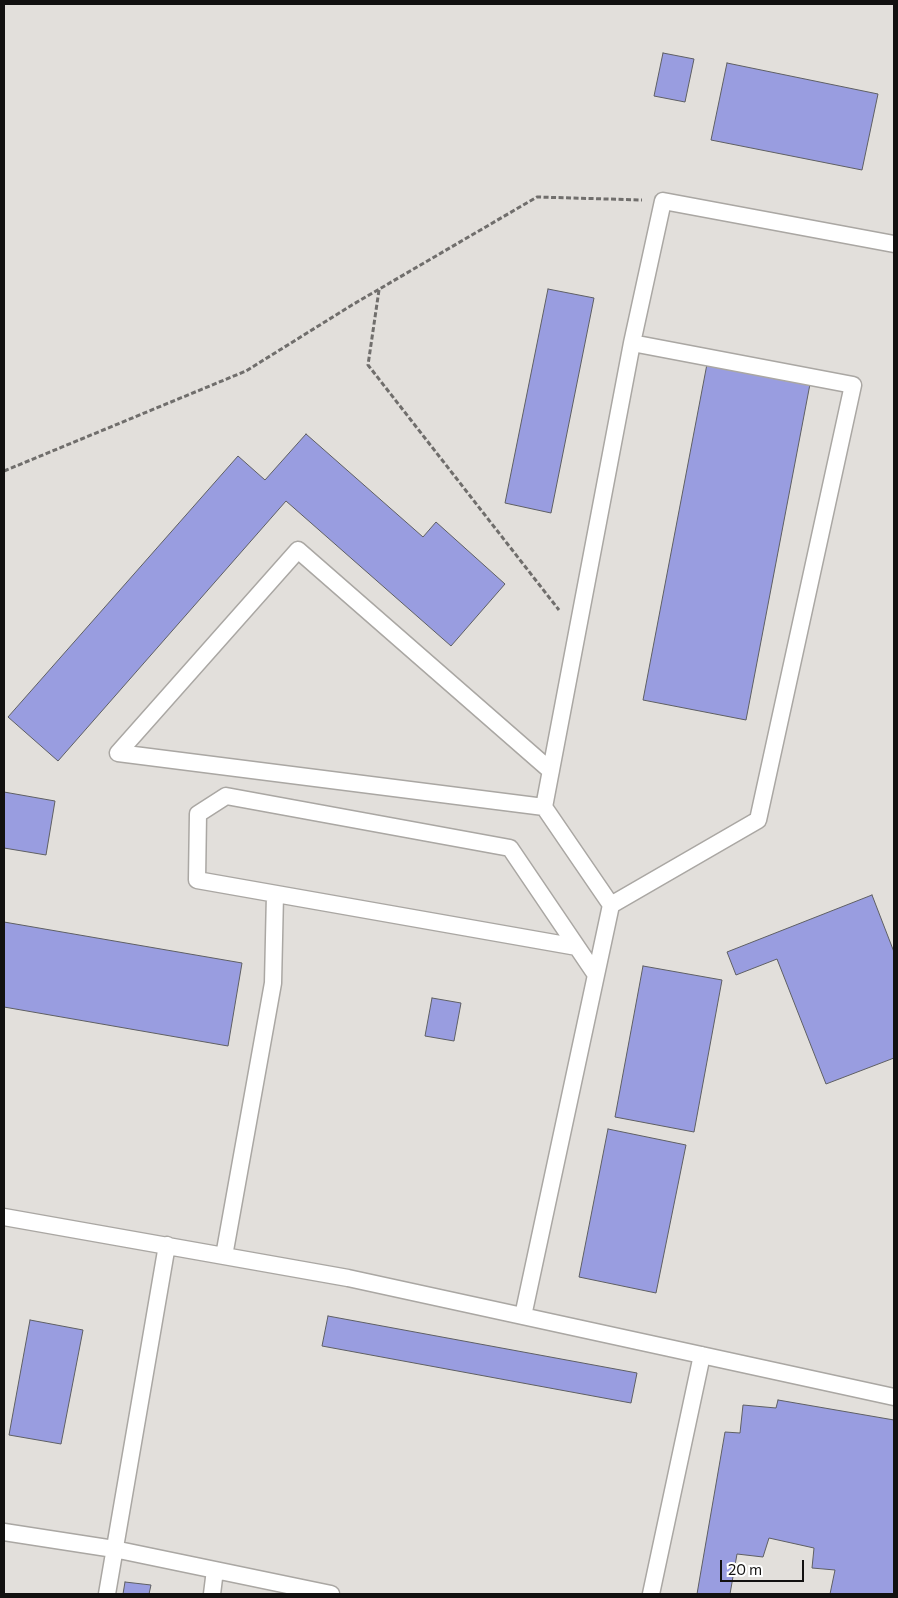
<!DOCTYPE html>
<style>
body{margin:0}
#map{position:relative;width:898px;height:1598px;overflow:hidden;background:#e2dfdb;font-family:Commissioner,sans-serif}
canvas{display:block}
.frame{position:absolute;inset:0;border:5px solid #121110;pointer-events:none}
.scale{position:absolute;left:720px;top:1560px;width:84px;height:22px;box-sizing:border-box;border:2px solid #121110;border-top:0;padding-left:6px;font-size:15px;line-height:18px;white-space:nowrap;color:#121110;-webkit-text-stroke:4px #fff;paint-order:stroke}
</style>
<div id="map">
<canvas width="898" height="1598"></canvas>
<div class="frame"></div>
<div class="scale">20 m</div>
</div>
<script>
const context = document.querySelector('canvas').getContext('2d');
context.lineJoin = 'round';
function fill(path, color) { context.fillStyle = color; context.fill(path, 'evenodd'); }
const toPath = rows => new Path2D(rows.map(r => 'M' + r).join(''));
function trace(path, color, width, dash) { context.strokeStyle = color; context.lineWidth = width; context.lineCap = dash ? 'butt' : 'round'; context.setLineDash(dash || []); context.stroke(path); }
const building = toPath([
 [663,53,694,59,685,102,654,96,663,53],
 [727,63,878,94,862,170,711,140,727,63],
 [548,289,594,298,551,513,505,503,548,289],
 [707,364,810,384,746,720,643,700,707,364],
 [306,434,423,537,436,522,505,584,451,646,286,501,58,761,8,717,238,456,265,480,306,434],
 [4,792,55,801,46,855,4,848,4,792],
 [872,895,894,952,894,1058,826,1084,777,959,736,975,727,952,872,895],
 [4,922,242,963,228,1046,4,1007,4,922],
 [643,966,722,980,694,1132,615,1117,643,966],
 [432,998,461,1003,454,1041,425,1036,432,998],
 [608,1129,686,1145,656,1293,579,1277,608,1129],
 [328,1316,637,1373,631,1403,322,1346,328,1316],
 [30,1320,83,1330,61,1444,9,1435,30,1320],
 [778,1400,894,1420,894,1594,830,1594,835,1570,812,1568,814,1548,769,1538,763,1557,737,1554,730,1594,697,1594,725,1432,740,1433,743,1405,776,1408,778,1400],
 [125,1582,151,1585,149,1594,123,1594,125,1582]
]);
const path = toPath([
 [379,290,368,365,559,610],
 [4,471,246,371,352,305,537,197,642,200]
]);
const service = toPath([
 [632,343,663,201,894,244],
 [544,807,118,753,298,550,551,771],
 [577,947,197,880,198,814,226,796,510,848,596,975],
 [4,1217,348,1278,894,1397],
 [224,1256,273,983,275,894],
 [523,1316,611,905,544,807,632,343,853,385,758,820,611,905],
 [4,1532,114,1549,331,1594],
 [107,1594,167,1245],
 [212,1594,215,1570],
 [651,1594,702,1355]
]);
fill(building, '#999de0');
trace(building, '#5e5f63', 1);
trace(service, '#aaa7a3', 19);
trace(path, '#706e6c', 3, [5, 2.5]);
trace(service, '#fff', 16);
</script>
